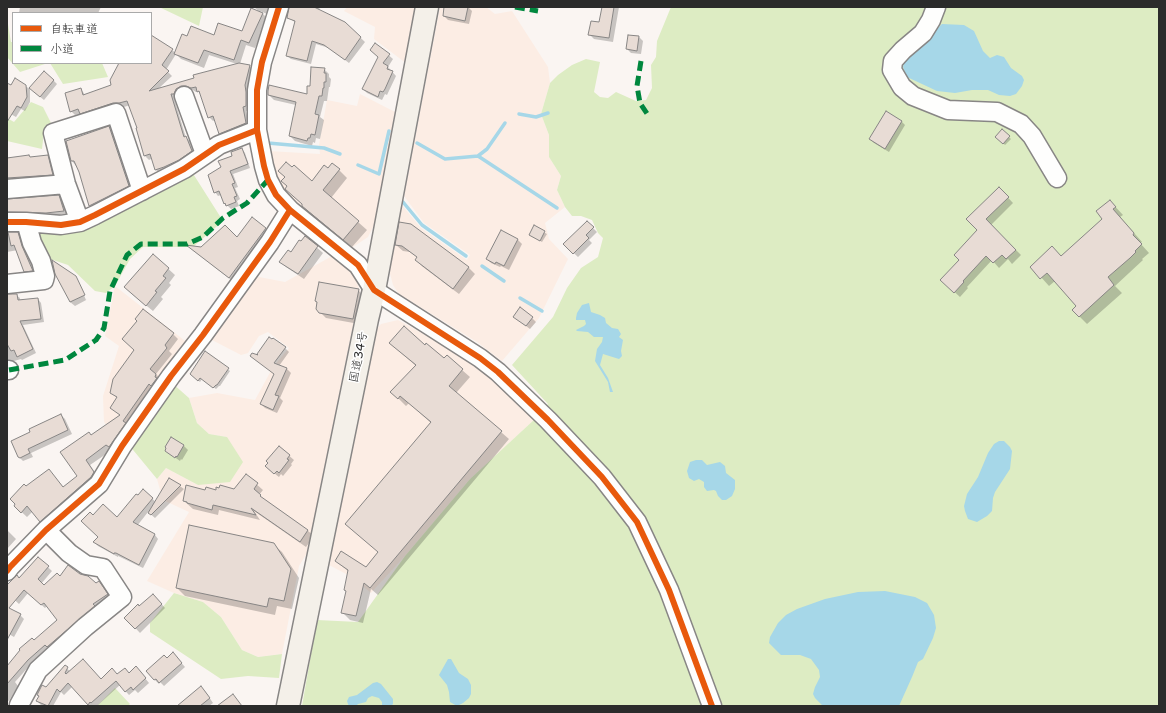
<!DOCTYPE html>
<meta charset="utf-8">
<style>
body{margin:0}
#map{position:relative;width:1166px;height:713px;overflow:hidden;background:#faf5f2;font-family:"Shantell Sans","Klee One",sans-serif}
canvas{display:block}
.frame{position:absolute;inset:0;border:8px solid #2b2b2b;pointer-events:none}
.legend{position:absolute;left:12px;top:12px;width:140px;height:52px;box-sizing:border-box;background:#fff;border:1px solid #aaa;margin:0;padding:5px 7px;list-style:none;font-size:12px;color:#2b2b2b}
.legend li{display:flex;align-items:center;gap:8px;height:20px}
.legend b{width:20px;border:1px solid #aaa}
</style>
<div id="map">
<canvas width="1166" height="713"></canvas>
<div class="frame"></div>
<ul class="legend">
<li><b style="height:5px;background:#e8590c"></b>自転車道</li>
<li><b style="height:5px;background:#00873e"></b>小道</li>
</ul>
</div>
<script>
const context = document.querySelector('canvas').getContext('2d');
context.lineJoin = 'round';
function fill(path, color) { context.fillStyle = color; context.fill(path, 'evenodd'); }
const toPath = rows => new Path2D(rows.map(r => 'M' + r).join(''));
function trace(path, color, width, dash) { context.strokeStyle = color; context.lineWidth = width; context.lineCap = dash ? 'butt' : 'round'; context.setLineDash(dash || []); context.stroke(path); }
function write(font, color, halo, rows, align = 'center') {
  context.font = font + ' "Shantell Sans","Klee One",sans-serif'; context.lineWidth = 3; context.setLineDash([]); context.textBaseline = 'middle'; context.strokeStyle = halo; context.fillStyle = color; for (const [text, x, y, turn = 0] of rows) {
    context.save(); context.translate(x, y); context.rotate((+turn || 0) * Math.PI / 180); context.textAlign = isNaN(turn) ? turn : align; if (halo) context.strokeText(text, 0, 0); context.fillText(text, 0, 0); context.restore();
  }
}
const built = toPath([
 [347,7,417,7,407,64,374,39,375,27,344,11],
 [440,7,486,7,495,14,512,11,548,67,550,83,541,114,549,135,549,157,561,176,557,190,565,207,545,223,549,239,568,259,539,318,502,361,477,342,399,294,393,285,389,270,401,204,421,228,467,260,470,255,424,223,404,196],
 [360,94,395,112,374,225,368,237,353,247,343,245,286,195,275,178,268,151,320,154,319,145,327,100,357,106],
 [334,255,353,272,360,291,307,553,299,566,282,654,258,657,242,650,221,617,203,602,174,593,147,581,189,512,163,500,157,479,166,468,198,485,227,437,209,434,197,423,189,398,217,393,255,400,273,367,289,348,268,332,259,336,248,353,241,355,212,340,212,331,254,276,285,282],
 [115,286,189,344,121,443,104,422,103,396,119,346,105,336],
 [398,320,449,348,495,378,536,418,470,479,405,556,371,593,350,576,327,564,373,333,381,324]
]);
const green = toPath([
 [159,7,203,7,199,26],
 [671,7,1159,7,1159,706,302,706,317,620,358,622,405,556,470,479,536,418,548,404,512,365,553,317,567,288,581,268,598,257,603,238,598,233,592,220,581,216,572,216,565,207,557,190,561,176,549,157,549,135,541,114,550,83,558,75,572,65,586,59,600,62,594,92,600,97,608,98,616,92,636,101,646,100,652,88,651,65,656,57,657,41],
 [7,24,8,24,11,42,13,42,13,63,48,63,20,72,7,57],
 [50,63,102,63,108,77,63,84],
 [31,102,43,107,53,127,44,131,42,149,7,141,7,118,14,122],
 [192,172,223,221,193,247,143,247,130,259,115,286,106,293,95,291,68,265,44,257,31,228,69,232],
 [172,383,189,398,197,423,209,434,227,437,243,462,230,482,198,485,166,468,157,479,129,445],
 [174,593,203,602,221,617,242,650,258,657,282,654,279,678,248,676,221,679,150,632,150,623],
 [115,688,130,704,128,706,97,706]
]);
const water = toPath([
 [942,24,964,25,974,31,983,51,990,58,997,55,1004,57,1011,68,1022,76,1024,80,1022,86,1016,94,1010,96,999,95,988,90,972,90,955,93,937,91,907,77,903,67,904,63,917,48],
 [589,303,591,312,600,315,605,318,606,323,612,328,618,329,621,334,619,337,623,340,621,351,622,356,619,359,603,354,600,365,608,378,613,392,610,392,608,382,595,361,597,349,602,342,603,337,594,337,588,332,577,331,576,330,584,326,586,324,585,320,576,320,576,318,577,313,582,305],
 [999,441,1004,441,1010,447,1012,451,1010,469,995,492,993,498,992,511,987,516,977,522,968,519,965,511,964,506,967,494,978,477,988,453,994,444],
 [696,460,702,460,707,465,720,462,725,466,726,473,735,480,735,489,732,496,726,500,722,500,718,496,716,491,714,490,707,491,704,487,704,482,699,479,694,481,689,478,687,471,690,462],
 [885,591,915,597,927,603,934,615,936,628,933,638,923,659,918,662,912,677,899,706,822,705,815,698,813,694,815,687,820,677,819,670,811,659,800,655,781,655,769,643,770,637,778,623,786,615,797,609,825,599,858,592],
 [448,659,451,659,459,673,468,679,471,685,471,694,469,698,463,703,457,706,450,702,449,692,447,685,439,675],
 [377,682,381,684,393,699,393,704,391,706,382,706,382,702,379,698,372,696,368,698,366,702,358,704,356,706,349,706,348,704,347,701,349,697,357,695,373,683]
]);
const shadow = toPath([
 [20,7,101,7,98,13,19,13],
 [254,7,270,7,267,14,260,11,268,19,255,48,246,45,240,64,249,66,254,70,250,110,246,111,250,127,224,137,220,133,215,120,213,121,209,117,201,95,198,91,196,92,191,89,185,90,178,97,174,98,186,138,190,141,195,155,160,174,156,170,153,158,149,160,145,156,137,129,139,129,130,105,124,107,117,107,85,117,81,114,75,115,71,111,81,89,85,95,112,86,120,63,151,63,151,36,176,53,188,37,214,36,242,32,261,13],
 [176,54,181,59,204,68,209,55,237,64,195,79,158,89,172,76,166,70],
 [292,7,320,7,319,10,345,23,365,42,349,63,329,48,316,44,311,64,291,59,287,56,296,23,289,18],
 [446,7,468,7,472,11,469,24,448,20,444,16],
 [603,7,619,7,613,42,594,39,590,35,600,23],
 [639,37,643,41,641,54,631,53,627,49],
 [376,44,393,59,388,67,396,76,387,95,385,94,382,100,367,93,363,89,379,57,371,50],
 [324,69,329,74,329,77,331,79,330,87,329,87,327,101,324,101,320,117,324,120,320,139,316,138,315,143,313,142,312,146,295,141,290,136,296,105,274,100,269,95,308,95,311,87],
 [53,80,57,84,44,100,34,92],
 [11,86,25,86,30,89,30,102,25,111,21,109,16,117,7,112,7,88],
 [901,121,905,125,889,152,874,143,870,139],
 [109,127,113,131,132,190,94,209,90,205,80,171,72,161],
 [1002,131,1011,139,1005,145,997,137],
 [242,149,245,153,250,168,233,174,238,187,235,188,240,199,237,201,239,206,231,209,225,203,221,195,218,196,215,192,222,168],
 [29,156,30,157,47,156,51,160,56,178,7,183,7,159],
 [328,170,339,170,347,178,331,198,367,230,352,247,311,214,303,206,312,182],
 [999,188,1013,203,991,225,1021,255,1012,264,1008,259,999,268,992,260,967,287,968,288,960,297,947,285,960,260,979,230],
 [59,196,62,200,67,215,50,217,7,216,7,200],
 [1110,201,1123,215,1120,217,1142,242,1140,243,1149,253,1142,259,1143,260,1115,286,1122,293,1087,324,1079,316,1078,307,1055,281,1049,286,1032,267,1061,257,1104,219],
 [252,218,271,234,235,283,189,247,201,248,237,238],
 [587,222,597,232,589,240,592,243,578,257,564,244],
 [400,223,468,267,475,274,459,294,423,267,416,260,418,258,410,252,403,251,396,245],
 [534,227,547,234,542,242,530,235],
 [501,231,518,240,522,244,509,270,501,266,500,267,491,263,487,259],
 [7,234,18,234,22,237,25,251,36,274,29,275,25,271,18,250,7,252],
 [305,237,323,253,304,279,286,267,280,261,291,253],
 [153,255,175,275,169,283,171,285,161,297,163,299,153,311,132,294],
 [56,274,76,277,86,300,88,299,79,281,88,299,75,306,70,302],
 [358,290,364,296,359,324,326,318,317,309,318,303,316,301],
 [7,295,16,295,20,298,20,301,38,299,41,303,44,322,23,325,36,353,22,360,21,359,7,363,7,347,12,346,7,334],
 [532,318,536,322,530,329,518,320],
 [173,334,178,339,169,351,172,354,156,374,161,380,112,450,90,465,99,478,46,526,33,511,27,517,15,506,26,488,49,470,64,488,78,476,91,436,120,415,111,408,117,398,111,392],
 [272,340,285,348,289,352,279,366,287,369,291,373,280,398,283,401,277,413,265,408,261,404,275,374,262,358],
 [390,343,425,346,462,370,470,377,456,393,509,439,378,595,371,589,363,623,350,620,342,612,347,592,345,590,349,572,336,561,366,569,379,553,431,423,409,403,406,406,392,392,416,366],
 [206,353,230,371,220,386,219,386,216,389,202,379,200,382,193,376],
 [61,415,65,419,72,434,31,453,33,457,23,461,19,457],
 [172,439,184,446,188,450,182,460,181,459,180,461,166,451],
 [279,447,294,460,291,464,292,465,283,476,281,474,279,477,270,470],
 [246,475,263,490,259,495,266,502,308,531,314,536,306,547,254,511,260,520,219,510,218,515,193,509,184,501,206,491,235,490],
 [170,479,184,489,155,518,148,512,137,526,155,535,158,539,143,568,118,556,118,557,98,546,94,542,100,537,93,517,117,519,143,491,156,502],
 [7,530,16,539,7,549],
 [273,544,282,552,299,578,292,609,277,606,275,615,185,596,177,588],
 [38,558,52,571,41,584,44,586,60,577,80,575,96,585,99,583,111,598,31,664,15,682,18,686,9,701,7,700,7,667,58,620,47,606,45,608,28,593,19,604,7,593,7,587,20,579],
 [157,599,165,608,140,633,126,618],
 [7,608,20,615,24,619,14,637,7,633],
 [177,658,185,667,164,686,160,682,159,684,154,679,167,659],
 [65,667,71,672,101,681,118,675,140,672,149,683,138,693,135,690,129,695,120,685,97,706,90,706,73,686,64,695,61,692,53,706,41,705,37,701,46,688],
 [205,691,213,703,209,706,178,706]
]);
const stream = toPath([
 [536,8,536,7],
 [519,114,536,117,548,113],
 [268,143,324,148,340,154],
 [417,143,445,159,478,156,487,149,505,123],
 [478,156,557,208],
 [358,165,379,174,389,131],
 [403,202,422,225,466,256],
 [482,266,504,281],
 [520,298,542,311]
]);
const building = toPath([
 [289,7,314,7,345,22,361,37,345,60,324,45,312,41,307,61,286,56,295,21,287,18,289,7],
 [444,7,468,7,465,21,443,16,444,7],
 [602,7,614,7,609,38,588,35,591,21,599,22,602,7],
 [251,8,263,13,249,43,241,40,234,60,204,50,198,63,174,54,182,34,187,36,191,26,214,35,218,23,242,31,251,8],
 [151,35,173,49,162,65,169,71,149,91,194,78,193,75,239,63,250,65,245,85,246,92,246,106,243,107,246,123,219,134,213,116,208,118,199,91,197,92,196,87,191,88,186,86,181,86,176,89,174,94,171,94,184,137,186,136,192,151,179,160,164,167,155,170,150,154,144,156,136,128,137,128,127,101,119,103,113,103,80,114,78,109,70,112,65,93,81,88,83,95,111,85,110,80,119,63,151,63,151,35],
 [628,35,639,36,637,51,626,49,628,35],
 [375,43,390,54,383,63,388,66,387,69,393,71,385,89,383,92,380,91,378,97,362,89,378,57,370,50,375,43],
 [311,67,325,68,324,73,326,73,326,82,324,82,324,88,323,88,322,96,319,96,315,114,319,115,315,135,311,134,310,138,308,138,307,141,289,136,296,102,268,95,268,91,269,85,307,94,307,86,310,86,311,67],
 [44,71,54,80,40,97,29,88,44,71],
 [15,78,26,85,27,97,21,108,17,106,7,122,7,83,11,85,15,78],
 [886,111,902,121,885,149,869,139,886,111],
 [109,126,129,186,89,206,79,172,74,161,71,161,66,141,109,126],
 [1002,129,1010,136,1003,144,995,137,1002,129],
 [242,148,248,164,230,171,235,183,232,184,237,196,234,197,236,202,226,206,225,203,224,204,219,191,214,193,208,175,221,167,218,161,232,156,231,152,242,148],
 [29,155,30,157,48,155,53,175,7,178,7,158,29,155],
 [286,162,292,167,294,165,312,181,324,165,328,168,332,163,340,169,323,190,359,221,343,240,302,206,302,204,285,189,287,186,281,181,285,177,278,171,286,162],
 [999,187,1009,197,986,219,1016,250,1006,259,1002,255,993,263,986,256,963,281,964,282,954,293,940,280,959,260,954,255,977,230,966,219,999,187],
 [59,195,64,211,46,213,7,212,7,199,59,195],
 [1110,200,1116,207,1113,209,1134,233,1133,235,1142,244,1135,251,1136,252,1130,258,1108,277,1114,285,1079,317,1072,310,1076,306,1047,273,1040,279,1030,267,1052,246,1061,256,1102,219,1096,211,1110,200],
 [252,217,266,228,229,278,186,245,201,247,225,225,237,237,252,217],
 [587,221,594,227,586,235,589,238,573,254,563,244,587,221],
 [399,222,411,224,469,267,453,289,415,260,417,257,402,246,395,245,399,222],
 [534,225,545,231,540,241,529,235,534,225],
 [501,230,518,239,504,266,496,262,495,264,486,259,501,230],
 [8,232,18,232,22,246,33,271,24,272,14,245,11,246,8,232],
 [305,236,318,246,298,274,279,262,288,250,291,252,299,240,301,241,305,236],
 [153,254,169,268,163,276,166,278,155,291,157,292,146,306,124,287,153,254],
 [52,260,76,276,85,295,70,302,55,274,52,260],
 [319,282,359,289,353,319,319,313,316,309,317,302,315,301,319,282],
 [7,294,17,294,18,300,38,298,41,319,20,321,33,349,17,357,14,350,11,351,7,344,7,294],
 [520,307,533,317,526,326,513,317,520,307],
 [143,309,174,333,165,345,167,348,150,369,156,374,155,377,157,378,151,386,149,384,123,421,126,423,109,447,106,445,86,460,94,472,91,477,40,522,27,506,21,513,14,506,15,504,10,499,24,484,26,486,49,469,63,487,77,476,60,452,89,432,91,435,120,415,110,408,117,397,110,393,113,379,134,350,122,339,137,321,135,319,143,309],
 [404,326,425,345,426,343,444,358,447,355,463,369,449,386,502,431,370,588,364,583,356,616,341,613,346,591,344,590,348,570,335,561,341,551,366,567,378,552,345,524,431,422,400,396,398,399,390,392,416,365,389,343,404,326],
 [269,337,272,339,273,338,286,347,274,363,287,368,275,395,279,396,273,410,260,404,274,374,250,356,252,353,258,355,257,354,269,337],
 [205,351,229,368,217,385,216,385,213,388,200,378,198,381,190,374,205,351],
 [61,414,68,430,28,449,30,453,20,458,18,457,11,441,30,432,29,429,61,414],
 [171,437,184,445,177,457,176,456,175,458,165,451,166,448,165,447,171,437],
 [279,446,290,455,287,459,289,460,279,473,277,471,274,474,265,466,268,463,266,461,279,446],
 [246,474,258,483,254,489,261,495,260,496,308,530,300,542,251,508,256,515,213,505,212,510,187,503,187,502,183,501,186,485,205,490,206,487,216,490,216,487,219,488,220,485,234,489,246,474],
 [169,478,181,485,151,515,148,513,169,478],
 [143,489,153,498,133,522,155,534,139,565,116,553,114,553,114,554,93,542,98,537,81,521,90,512,93,515,103,504,117,517,136,494,138,495,143,489],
 [189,525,274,543,291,569,284,601,269,598,267,607,176,588,189,525],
 [38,557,49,566,38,579,44,585,57,573,60,576,68,565,80,574,88,576,96,583,99,581,108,594,93,604,95,606,47,647,45,645,28,660,7,684,7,666,20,650,19,649,32,638,34,640,57,620,44,603,41,605,24,590,9,608,21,614,7,640,7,585,17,575,19,578,38,557],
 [153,594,162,604,135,629,124,618,138,604,139,606,153,594],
 [173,652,182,663,159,683,156,679,154,680,146,671,164,655,167,658,173,652],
 [83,659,101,679,112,668,117,674,125,668,129,673,136,666,146,678,133,690,131,687,125,692,116,681,91,703,90,702,88,705,68,683,60,692,57,689,48,706,36,701,39,696,37,695,42,685,46,687,65,665,68,667,65,673,66,674,83,659],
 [201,686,210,698,200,706,177,706,201,686],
 [233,694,242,706,217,706,233,694]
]);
const minor = toPath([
 [279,7,262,62,257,90,257,130,264,166,268,180,276,195,290,210,358,265,374,290,480,358,498,372,548,420,602,477,637,522,669,590,712,706],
 [936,7,931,20,923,33,903,50,893,61,892,70,902,87,913,96,948,110,997,112,1021,124,1032,136,1057,178],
 [184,96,205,154],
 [7,189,66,184],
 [7,222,26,222,61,225,80,222,95,215,184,169,219,145,257,130],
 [80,222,66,184,53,133,116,113,142,191],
 [7,284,44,280,45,276,41,261,32,243,26,222],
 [7,370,9,370],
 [7,571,10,567,46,530,99,484,122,446,171,376,203,335,270,242,290,210],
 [19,705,38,670,85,627,122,597,103,568,86,565,69,553,46,530]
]);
const highway = toPath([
 [288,706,367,319,374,290,427,7]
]);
const quiet = toPath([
 [515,7,538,11],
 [641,61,637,86,640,103,648,115],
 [9,370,65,360,96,340,104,328,110,291,127,255,141,244,187,244,203,237,223,218,247,203,268,180]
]);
const cycleway = toPath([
 [279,7,262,62,257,90,257,130,264,166,268,180,276,195,290,210,358,265,374,290,480,358,498,372,548,420,602,477,637,522,669,590,712,706],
 [7,222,26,222,61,225,80,222,95,215,184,169,219,145,257,130],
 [7,571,10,567,46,530,99,484,122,446,171,376,203,335,270,242,290,210]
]);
const streetNames = [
 ["国道34号",359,357,-79]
];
fill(built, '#fcede4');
fill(green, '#ddecc3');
fill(water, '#a6d7e8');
fill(shadow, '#0003');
trace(stream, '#a6d7e8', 3.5);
fill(building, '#e8dcd5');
trace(building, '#888685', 1);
trace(minor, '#888685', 21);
trace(highway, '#888685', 25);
trace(minor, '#fefefd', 18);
trace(highway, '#f4f0e9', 22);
trace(quiet, '#00873e', 5, [10, 5]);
trace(cycleway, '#e8590c', 6);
write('12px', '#2b2b2b', '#fff', streetNames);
</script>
